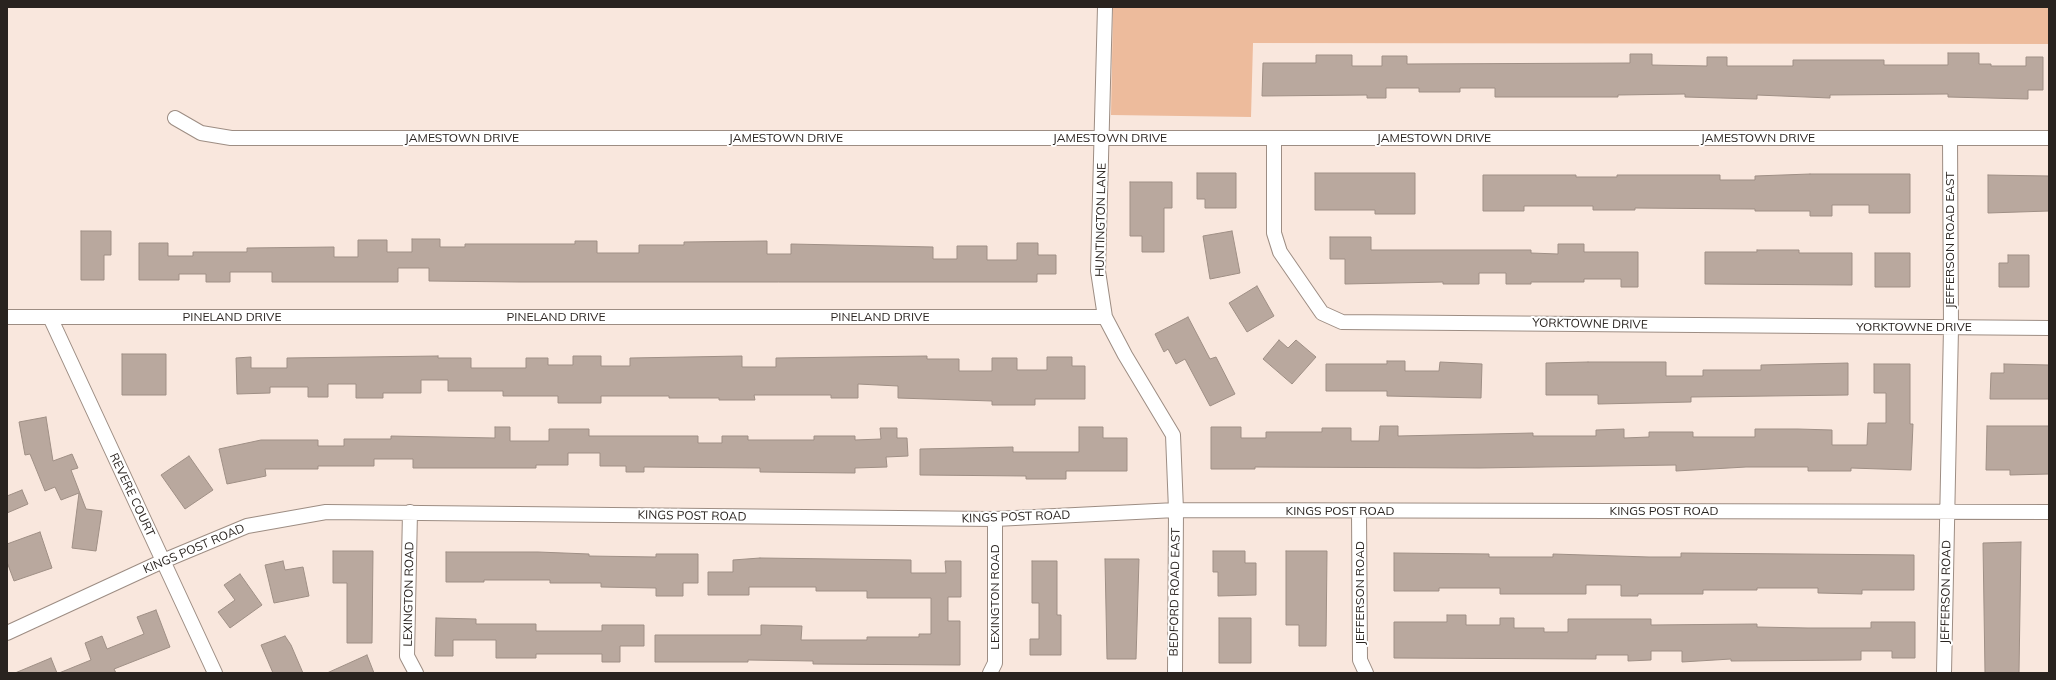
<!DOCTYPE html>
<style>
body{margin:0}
#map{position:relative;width:2056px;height:680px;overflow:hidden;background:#f9e7dd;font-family:Mulish,sans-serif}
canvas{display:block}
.frame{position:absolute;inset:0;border:8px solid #29231f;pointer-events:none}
</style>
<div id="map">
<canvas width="2056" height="680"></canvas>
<div class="frame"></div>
</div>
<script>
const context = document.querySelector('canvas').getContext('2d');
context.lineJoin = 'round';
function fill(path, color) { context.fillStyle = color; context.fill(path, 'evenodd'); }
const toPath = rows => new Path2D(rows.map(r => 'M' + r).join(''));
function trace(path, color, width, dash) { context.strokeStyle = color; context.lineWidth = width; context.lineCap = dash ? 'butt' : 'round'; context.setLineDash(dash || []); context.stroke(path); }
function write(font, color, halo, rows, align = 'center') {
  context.font = font + ' Mulish,sans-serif'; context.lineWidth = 4; context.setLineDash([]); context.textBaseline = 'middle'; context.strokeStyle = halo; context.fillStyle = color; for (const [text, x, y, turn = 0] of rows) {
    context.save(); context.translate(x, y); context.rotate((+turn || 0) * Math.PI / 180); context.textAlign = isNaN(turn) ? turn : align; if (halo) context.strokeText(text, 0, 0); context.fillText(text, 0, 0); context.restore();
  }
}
const green = toPath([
 [1113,7,2049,7,2049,44,1253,43,1251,117,1111,115]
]);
const building = toPath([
 [1948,53,1979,53,1979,64,1991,64,1991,66,2026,66,2026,57,2043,57,2043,90,2028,90,2028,99,1948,97,1948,94,1830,95,1830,98,1757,95,1757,99,1685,97,1685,94,1618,95,1618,97,1495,97,1495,88,1460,88,1460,92,1419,92,1419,88,1386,88,1386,98,1367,98,1367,95,1262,96,1263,63,1316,63,1316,55,1352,55,1352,66,1382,66,1382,56,1407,56,1407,64,1630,63,1630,54,1652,54,1652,65,1707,66,1707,57,1727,57,1727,66,1793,66,1793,60,1884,60,1884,65,1948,65,1948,53],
 [1197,173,1236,173,1236,208,1205,208,1205,199,1197,199,1197,173],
 [1315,173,1415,173,1415,214,1375,214,1375,210,1315,210,1315,173],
 [1810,174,1910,174,1910,213,1869,213,1869,205,1832,205,1832,216,1810,216,1810,211,1755,211,1755,209,1635,208,1635,210,1593,210,1593,206,1524,206,1524,211,1483,211,1483,175,1576,175,1576,177,1617,177,1617,175,1720,175,1720,180,1755,180,1755,176,1810,174],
 [1988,175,2049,176,2049,211,1988,213,1988,175],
 [1130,182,1172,182,1172,208,1164,208,1164,252,1142,252,1142,236,1130,236,1130,182],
 [81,231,111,231,111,255,104,255,104,280,81,280,81,231],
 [1232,231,1240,273,1210,279,1203,236,1232,231],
 [1330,237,1371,237,1371,250,1531,250,1531,253,1558,254,1558,244,1584,244,1584,252,1638,252,1638,287,1621,287,1621,279,1584,279,1584,282,1531,282,1531,284,1506,284,1506,273,1479,273,1479,284,1443,284,1443,282,1345,284,1345,259,1330,259,1330,237],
 [412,239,440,239,440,247,465,247,465,244,575,244,575,241,597,241,597,253,639,253,639,245,684,245,684,242,767,241,767,254,791,254,791,244,933,247,933,259,957,259,957,246,987,246,987,260,1017,260,1017,243,1038,243,1038,255,1056,255,1056,274,1037,274,1037,282,520,282,429,281,429,268,398,268,398,282,272,282,272,272,230,272,230,282,206,282,206,274,179,274,179,280,139,280,139,243,168,243,168,256,193,256,193,252,247,252,247,248,334,247,334,257,358,257,358,240,387,240,387,252,412,252,412,239],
 [1757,250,1799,250,1799,253,1852,253,1852,285,1705,284,1705,252,1757,252,1757,250],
 [1875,253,1910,253,1910,287,1875,287,1875,253],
 [2008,255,2029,255,2029,287,1999,287,1999,263,2008,263,2008,255],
 [1257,286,1274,316,1247,332,1229,303,1257,286],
 [1188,317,1210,359,1216,357,1235,394,1210,406,1185,359,1176,364,1168,349,1164,352,1155,334,1188,317],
 [1279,340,1288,348,1296,340,1316,357,1292,384,1263,359,1279,340],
 [122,354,166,354,166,395,122,395,122,354],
 [438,356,438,358,471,358,471,368,526,368,526,358,548,358,548,365,573,365,573,356,601,356,601,366,630,366,630,358,742,356,742,367,776,367,776,358,927,356,927,359,959,359,959,371,992,371,992,358,1017,358,1017,370,1047,370,1047,357,1072,357,1072,366,1085,366,1085,399,1035,399,1035,405,992,405,992,401,898,398,898,386,858,384,858,398,831,398,831,395,754,395,755,400,719,400,719,398,669,398,669,396,601,396,601,403,558,403,558,396,503,396,503,391,448,391,448,380,421,380,421,393,383,393,383,398,356,398,356,384,328,384,328,397,308,397,308,387,270,387,270,393,237,394,236,358,251,357,251,368,287,368,287,358,438,356],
 [1387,361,1405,361,1405,371,1439,371,1440,362,1482,364,1481,398,1387,396,1387,391,1326,391,1326,364,1387,364,1387,361],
 [1588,362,1666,362,1666,376,1703,376,1703,370,1761,370,1761,365,1848,363,1848,395,1691,397,1691,402,1598,404,1598,395,1546,395,1546,363,1588,362],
 [1874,364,1910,364,1910,424,1913,424,1911,470,1851,468,1851,471,1808,471,1808,467,1746,467,1676,471,1676,465,1479,468,1255,467,1255,469,1211,469,1211,427,1241,427,1241,438,1266,438,1266,432,1322,432,1322,428,1351,428,1351,441,1379,441,1380,426,1398,426,1398,436,1533,433,1533,436,1596,436,1596,430,1624,429,1624,438,1649,437,1649,432,1693,432,1693,437,1755,437,1755,429,1798,429,1832,430,1832,445,1867,445,1868,423,1886,423,1886,393,1874,393,1874,364],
 [2004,364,2049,365,2049,399,1990,399,1991,373,2004,373,2004,364],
 [46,417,53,461,72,454,78,468,71,470,86,509,102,511,96,551,72,548,79,493,61,500,55,487,45,491,30,454,25,455,19,422,46,417],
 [1987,426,2049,426,2049,474,2010,475,2010,470,1986,470,1987,426],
 [495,427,510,427,510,441,549,441,549,429,589,429,589,436,698,436,698,443,722,443,722,436,748,436,748,440,814,440,814,436,855,436,855,440,881,439,880,428,897,428,897,438,907,438,908,456,886,457,887,467,855,468,855,473,760,472,760,468,644,467,644,472,626,472,626,466,600,466,600,453,568,453,568,465,536,465,536,468,413,468,413,459,374,459,374,466,318,466,318,469,265,469,266,476,227,484,219,449,261,440,318,440,318,446,344,446,344,439,391,439,391,436,495,438,495,427],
 [1079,427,1103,427,1103,438,1127,438,1127,471,1066,471,1066,479,1026,479,1026,476,920,475,920,449,1013,447,1013,452,1079,452,1079,427],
 [189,456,213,490,185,509,161,475,189,456],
 [22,490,28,504,7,513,7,496,22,490],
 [40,532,52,568,14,581,7,562,7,544,40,532],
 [2021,542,2019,673,1985,673,1983,543,2021,542],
 [333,551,373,551,372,643,347,643,347,583,333,583,333,551],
 [1213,551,1245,551,1245,563,1256,563,1256,595,1218,596,1218,572,1213,572,1213,551],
 [1286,551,1327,551,1326,646,1299,646,1299,625,1286,625,1286,551],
 [446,552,538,552,589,554,589,556,656,557,656,554,698,554,698,583,683,583,683,596,656,596,656,588,601,587,601,583,550,583,550,580,484,580,484,582,446,582,446,552],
 [1394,553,1489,554,1489,557,1553,557,1553,554,1649,557,1681,557,1681,553,1914,555,1914,590,1862,590,1862,594,1818,593,1818,588,1757,588,1757,590,1703,590,1703,594,1638,594,1638,596,1621,596,1621,585,1586,585,1586,594,1500,594,1500,588,1439,588,1439,591,1394,591,1394,553],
 [760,558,911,560,911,573,946,573,945,561,961,561,961,597,948,597,948,621,960,621,960,665,813,664,813,661,748,660,748,662,655,662,655,635,761,635,761,625,802,626,801,640,867,640,867,637,919,637,919,634,931,634,931,598,867,598,867,591,816,591,816,587,749,587,749,595,708,595,708,572,733,572,733,560,760,558],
 [1105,559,1139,559,1136,659,1107,659,1105,559],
 [283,561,285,570,303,567,309,596,274,603,265,565,283,561],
 [1032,561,1057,561,1057,615,1061,615,1061,655,1030,655,1030,639,1039,639,1039,603,1032,603,1032,561],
 [240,574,262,605,230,628,218,612,235,600,224,585,240,574],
 [156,610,170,647,114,669,116,673,59,673,91,660,85,643,102,636,107,649,144,634,137,617,156,610],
 [1447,615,1466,615,1466,625,1500,625,1500,618,1514,618,1514,628,1544,628,1544,632,1568,632,1568,619,1651,619,1651,625,1757,624,1757,627,1808,628,1871,628,1871,622,1915,622,1915,658,1892,658,1892,651,1861,651,1861,660,1731,661,1731,659,1682,662,1682,651,1651,651,1651,660,1628,661,1628,655,1596,655,1596,659,1394,658,1394,622,1447,622,1447,615],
 [436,618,476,619,476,624,536,624,536,631,602,631,602,625,644,625,644,646,620,646,620,662,602,662,602,654,536,654,536,658,496,658,496,640,453,640,453,656,435,656,436,618],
 [1219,618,1251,618,1251,663,1219,663,1219,618],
 [285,636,291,645,303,673,273,673,261,645,285,636],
 [367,655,374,673,327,673,367,655],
 [51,658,57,673,15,673,51,658]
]);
const minor = toPath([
 [1105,7,1098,271,1105,317,1125,355,1173,435,1176,510,1175,673],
 [175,118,201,133,231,138,2049,138],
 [1274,138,1274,233,1280,252,1322,313,1342,322,2049,328],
 [7,317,1105,317],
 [50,317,215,673],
 [410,512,407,656,416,673],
 [1359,512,1360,660,1366,673],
 [7,633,163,561,247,526,326,512,995,519,1176,510,2049,512],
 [990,673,995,663,995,519],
 [1944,673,1951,328,1950,138]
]);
const streetNames = [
 ["JAMESTOWN DRIVE",462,138],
 ["JAMESTOWN DRIVE",786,138],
 ["JAMESTOWN DRIVE",1110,138],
 ["JAMESTOWN DRIVE",1434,138],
 ["JAMESTOWN DRIVE",1758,138],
 ["HUNTINGTON LANE",1101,220,-89],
 ["JEFFERSON ROAD EAST",1950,240,-90],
 ["PINELAND DRIVE",232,317],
 ["PINELAND DRIVE",556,317],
 ["PINELAND DRIVE",880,317],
 ["YORKTOWNE DRIVE",1590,324,1],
 ["YORKTOWNE DRIVE",1914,327],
 ["REVERE COURT",132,495,65],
 ["KINGS POST ROAD",1340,511],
 ["KINGS POST ROAD",1664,511],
 ["KINGS POST ROAD",692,516,1],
 ["KINGS POST ROAD",1016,517,-2],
 ["KINGS POST ROAD",194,549,-23],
 ["BEDFORD ROAD EAST",1175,592,-89],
 ["JEFFERSON ROAD",1946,592,-89],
 ["JEFFERSON ROAD",1360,593,-90],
 ["LEXINGTON ROAD",409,594,-89],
 ["LEXINGTON ROAD",995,597,-90]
];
fill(green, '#edbb9c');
fill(building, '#b9a89e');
trace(building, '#9f8f85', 1);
trace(minor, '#9d8d83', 16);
trace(minor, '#fff', 14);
write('12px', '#29231f', '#fff', streetNames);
</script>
